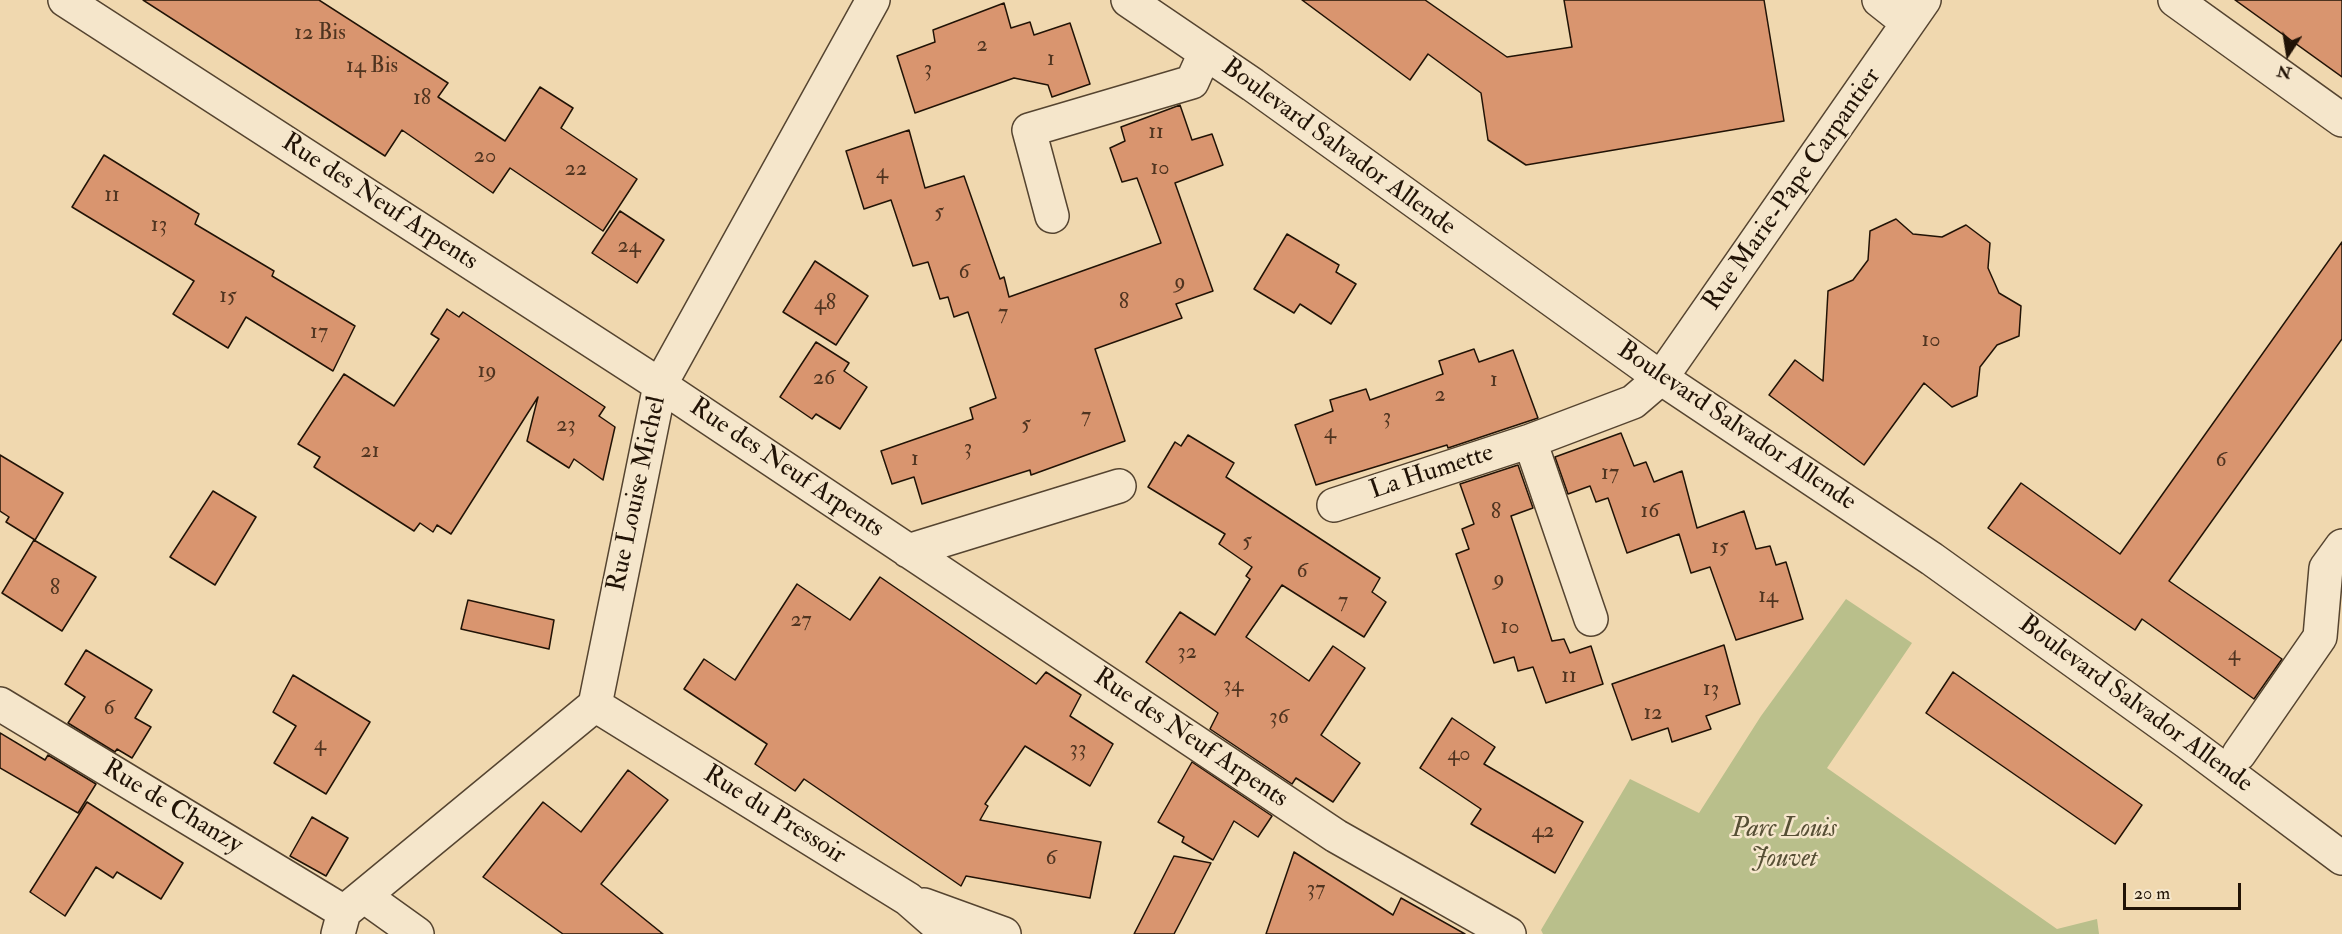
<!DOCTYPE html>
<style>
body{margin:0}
#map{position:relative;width:2342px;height:934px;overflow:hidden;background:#f0d8af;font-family:"IM FELL Double Pica",serif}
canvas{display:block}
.north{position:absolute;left:2258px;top:24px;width:60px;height:60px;-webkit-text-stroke:4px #f5e6cb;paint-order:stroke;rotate:192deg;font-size:16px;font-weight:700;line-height:24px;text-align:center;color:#211306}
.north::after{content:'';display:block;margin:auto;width:21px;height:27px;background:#211306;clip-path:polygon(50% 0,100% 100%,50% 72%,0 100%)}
.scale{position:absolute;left:2123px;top:883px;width:118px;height:27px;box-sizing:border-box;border:3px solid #211306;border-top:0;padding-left:8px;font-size:18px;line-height:21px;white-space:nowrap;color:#211306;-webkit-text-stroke:4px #f5e6cb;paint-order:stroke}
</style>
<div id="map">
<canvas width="2342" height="934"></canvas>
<div class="north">N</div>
<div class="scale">20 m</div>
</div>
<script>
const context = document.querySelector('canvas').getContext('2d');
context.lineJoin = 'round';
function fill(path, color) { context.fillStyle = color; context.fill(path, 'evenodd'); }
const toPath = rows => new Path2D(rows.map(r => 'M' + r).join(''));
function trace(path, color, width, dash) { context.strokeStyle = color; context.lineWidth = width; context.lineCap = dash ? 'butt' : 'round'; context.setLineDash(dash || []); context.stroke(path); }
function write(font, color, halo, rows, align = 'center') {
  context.font = font + ' "IM FELL Double Pica",serif'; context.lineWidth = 5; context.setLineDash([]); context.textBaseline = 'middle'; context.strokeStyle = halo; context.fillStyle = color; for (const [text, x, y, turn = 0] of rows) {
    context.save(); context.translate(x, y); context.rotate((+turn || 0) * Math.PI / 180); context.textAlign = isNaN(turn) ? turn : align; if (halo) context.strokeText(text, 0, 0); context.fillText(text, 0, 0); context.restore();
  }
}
const green = toPath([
 [1846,599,1912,643,1827,768,2057,929,2097,919,2099,934,1543,934,1541,930,1630,779,1699,813,1761,716]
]);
const building = toPath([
 [143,0,319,0,448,83,438,97,505,141,540,87,573,108,561,128,637,179,603,231,510,168,493,193,402,130,385,156,143,0],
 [1302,0,1425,0,1507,57,1572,47,1564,0,1764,0,1784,121,1526,165,1488,140,1481,93,1428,54,1410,80,1302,0],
 [2235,0,2342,0,2342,77,2235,0],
 [1004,3,1011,28,1030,22,1034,35,1070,23,1090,84,1052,97,1048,85,1014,78,915,113,897,56,935,42,933,30,1004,3],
 [1180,105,1192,140,1212,134,1223,165,1175,183,1213,291,1176,304,1182,318,1095,349,1125,441,1031,475,1030,470,922,504,914,477,892,484,881,451,973,419,970,408,996,398,968,312,954,317,948,297,940,299,928,262,913,266,891,200,864,209,846,151,909,130,925,188,964,176,1000,279,1004,277,1009,297,1161,243,1137,178,1122,182,1110,148,1125,141,1121,127,1180,105],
 [104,155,199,214,195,224,274,271,272,276,355,326,333,371,246,317,228,348,173,314,194,281,72,207,104,155],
 [620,211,664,240,637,283,592,253,620,211],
 [1896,219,1913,234,1942,237,1966,225,1990,243,1988,268,1999,293,2021,306,2019,336,1997,345,1980,367,1977,396,1952,407,1924,383,1864,465,1769,395,1795,360,1823,381,1828,291,1853,280,1868,260,1870,231,1896,219],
 [1287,234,1339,265,1336,272,1356,284,1331,324,1300,304,1294,313,1254,289,1287,234],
 [2342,242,2342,339,2169,581,2282,659,2254,699,2142,619,2135,630,1988,528,2021,483,2120,554,2342,242],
 [815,261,868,296,836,345,783,312,815,261],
 [447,309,459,317,463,312,605,407,599,416,615,427,603,480,574,459,569,468,527,441,538,397,451,534,437,525,433,532,420,523,414,531,314,467,320,457,298,444,344,374,394,406,439,339,431,334,447,309],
 [816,342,849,363,844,371,867,387,840,429,816,414,812,419,780,397,816,342],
 [1474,349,1479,362,1513,350,1538,418,1448,448,1447,445,1316,485,1295,425,1333,411,1330,400,1366,389,1370,400,1443,374,1439,361,1474,349],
 [1621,433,1634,466,1646,462,1654,482,1682,471,1697,528,1744,511,1756,549,1770,546,1776,565,1786,562,1803,619,1736,640,1710,567,1691,573,1679,534,1627,553,1608,498,1596,502,1590,486,1568,494,1555,457,1621,433],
 [1188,435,1234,463,1226,477,1380,578,1372,592,1386,602,1364,637,1282,585,1246,637,1309,681,1333,646,1365,668,1321,735,1360,763,1333,802,1296,778,1292,784,1210,729,1218,713,1146,662,1180,612,1215,635,1250,579,1246,576,1252,567,1219,544,1225,534,1148,487,1175,442,1181,446,1188,435],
 [0,455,63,493,35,540,6,522,9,517,0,511,0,455],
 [1518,465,1533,508,1511,516,1552,641,1564,639,1570,653,1591,646,1603,684,1546,703,1533,667,1518,671,1514,657,1494,663,1456,554,1469,549,1462,529,1474,524,1460,484,1518,465],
 [213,491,256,517,215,585,170,557,213,491],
 [34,540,96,577,62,631,2,593,34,540],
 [880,577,1036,684,1046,672,1081,695,1070,716,1113,744,1090,786,1025,746,985,804,988,806,980,820,1101,842,1090,898,966,876,961,886,804,779,795,791,755,764,767,744,684,689,704,659,735,680,797,584,850,620,880,577],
 [468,600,554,620,549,649,461,629,468,600],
 [1724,645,1740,704,1706,716,1711,729,1672,742,1668,728,1632,740,1612,684,1724,645],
 [86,650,152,690,135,718,151,727,132,758,117,749,115,752,68,723,85,697,65,684,86,650],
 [1953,672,2142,805,2115,844,1926,713,1953,672],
 [293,675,370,722,326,794,274,763,296,726,273,712,293,675],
 [1452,718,1495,747,1484,764,1583,822,1555,873,1471,824,1481,809,1420,768,1452,718],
 [0,733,45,760,48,755,96,784,78,813,0,768,0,733],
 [1192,762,1272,816,1258,837,1234,821,1213,860,1182,842,1184,837,1158,822,1192,762],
 [628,770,668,800,601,884,663,934,563,934,483,877,543,802,581,832,628,770],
 [87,802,183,863,161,899,117,872,113,878,96,867,65,916,30,892,87,802],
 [312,817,348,838,326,876,290,856,312,817],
 [1294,852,1393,915,1401,898,1465,934,1266,934,1294,852],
 [1174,856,1211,863,1174,934,1134,934,1174,856]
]);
const minor = toPath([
 [65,0,660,385,1336,836,1509,934],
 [1128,0,1253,85,1661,378,1932,559,2187,742,2342,858],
 [1879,0,1908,23],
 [2175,0,2342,120],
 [1052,216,1029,130,1192,82,1205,53],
 [1530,441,1591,619],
 [1334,505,1530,441,1633,402,1661,378,1924,0],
 [908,551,1119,486],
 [0,704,344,912],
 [595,705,908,899,948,934],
 [2239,754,2320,637,2326,568,2342,546],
 [364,896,417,934],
 [924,905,1004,934],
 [338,934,344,912,595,705,660,385,873,0]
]);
const numberNames = [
 ["12 Bis",320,34],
 ["2",982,46],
 ["1",1051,60],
 ["14 Bis",372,67],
 ["3",928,70],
 ["18",422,99],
 ["11",1156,133],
 ["20",485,157],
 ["10",1160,169],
 ["22",576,170],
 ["4",882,173],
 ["11",112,196],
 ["5",939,213],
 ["13",159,226],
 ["24",629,247],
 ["6",964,273],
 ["9",1180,283],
 ["15",228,297],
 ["8",1124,303],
 ["48",825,304],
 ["7",1003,314],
 ["17",319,333],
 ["10",1931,341],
 ["19",487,372],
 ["26",824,379],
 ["1",1494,381],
 ["2",1440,396],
 ["7",1086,417],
 ["3",1387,418],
 ["5",1026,425],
 ["23",566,426],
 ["4",1330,433],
 ["3",968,449],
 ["21",370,452],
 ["1",915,460],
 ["6",2221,461],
 ["17",1610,474],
 ["16",1650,512],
 ["8",1496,513],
 ["5",1247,542],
 ["15",1720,548],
 ["6",1302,572],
 ["9",1499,580],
 ["8",55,589],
 ["14",1768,597],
 ["7",1343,602],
 ["27",801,621],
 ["10",1510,628],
 ["32",1187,653],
 ["4",2234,655],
 ["11",1569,677],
 ["34",1233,686],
 ["13",1711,690],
 ["6",109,709],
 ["12",1653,714],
 ["36",1279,718],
 ["4",320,745],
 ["33",1078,750],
 ["40",1459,755],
 ["42",1543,832],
 ["6",1051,859],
 ["37",1316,890]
];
const streetNames = [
 ["Boulevard Salvador Allende",1338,148,36],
 ["Rue Marie-Pape Carpantier",1793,190,-55],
 ["Rue des Neuf Arpents",379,203,33],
 ["Boulevard Salvador Allende",1736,427,34],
 ["Rue des Neuf Arpents",786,469,34],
 ["La Humette",1432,473,-18],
 ["Rue Louise Michel",638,494,-78],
 ["Boulevard Salvador Allende",2135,705,36],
 ["Rue des Neuf Arpents",1190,739,34],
 ["Rue de Chanzy",172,808,31],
 ["Rue du Pressoir",774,816,32]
];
const parkNames = [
 ["Parc Louis",1784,830],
 ["Jouvet",1784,860]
];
fill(green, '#b9bf8b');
fill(building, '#d9956f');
trace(building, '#211306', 1.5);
trace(minor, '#554430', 36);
trace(minor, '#f5e6cb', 33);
write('22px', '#4f3420', null, numberNames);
write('26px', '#211306', '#f5e6cb', streetNames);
write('italic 26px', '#564f35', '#f5e6cb', parkNames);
</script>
